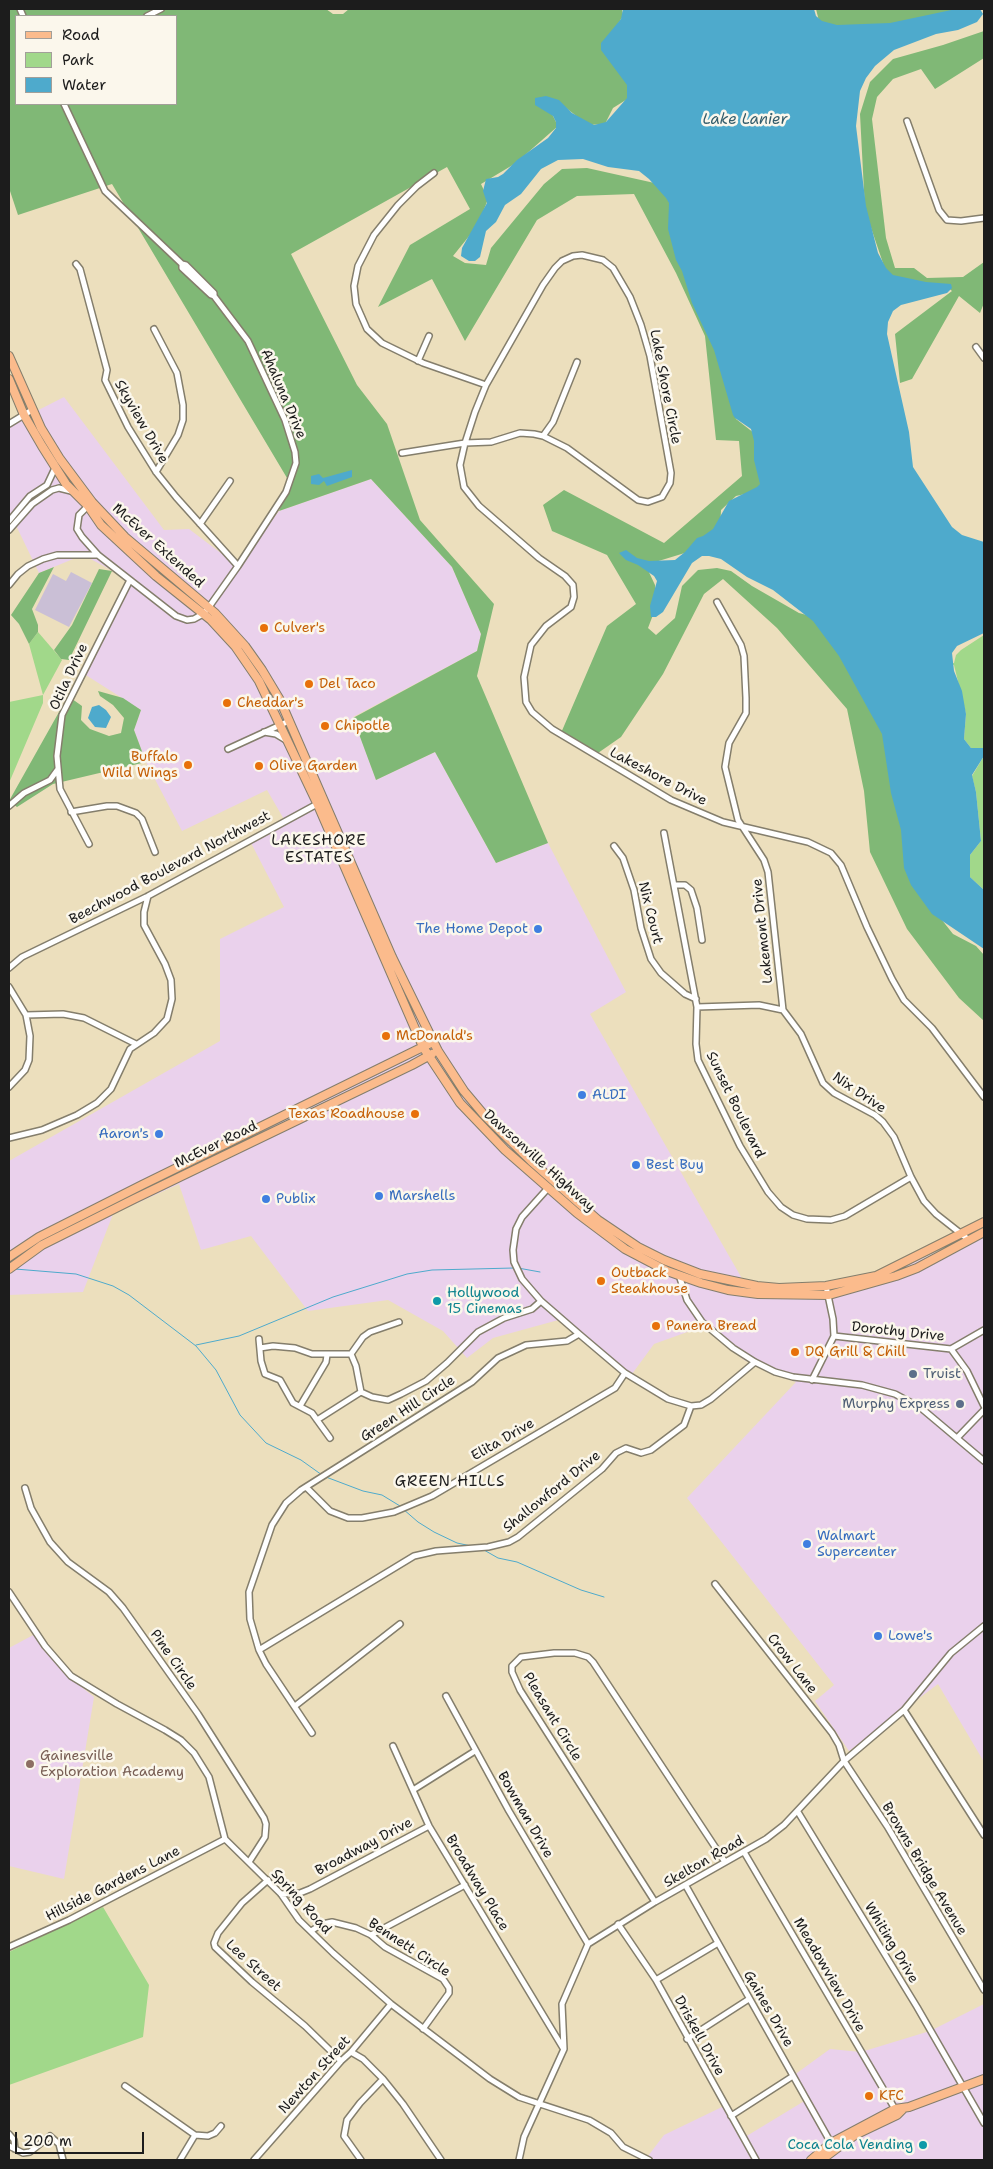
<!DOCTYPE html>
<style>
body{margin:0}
#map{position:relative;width:993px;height:2169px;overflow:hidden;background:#ecdfbd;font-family:"Shantell Sans",sans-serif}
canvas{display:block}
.frame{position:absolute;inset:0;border:10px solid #1c1c1c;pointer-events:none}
.legend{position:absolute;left:15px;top:15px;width:162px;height:90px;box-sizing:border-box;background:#fbf7ec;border:1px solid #a29f99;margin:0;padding:6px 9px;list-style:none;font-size:15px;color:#1c1c1c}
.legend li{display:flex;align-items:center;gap:10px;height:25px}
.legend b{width:25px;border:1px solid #a29f99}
.scale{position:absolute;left:15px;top:2132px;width:129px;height:22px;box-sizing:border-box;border:2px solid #1c1c1c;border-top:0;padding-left:6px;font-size:15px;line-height:18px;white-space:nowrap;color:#1c1c1c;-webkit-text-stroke:4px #fbf7ec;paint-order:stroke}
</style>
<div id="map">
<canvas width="993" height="2169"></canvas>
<div class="frame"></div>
<ul class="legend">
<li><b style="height:6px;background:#fbbb8c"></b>Road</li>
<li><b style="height:14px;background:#a1d88a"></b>Park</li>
<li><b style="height:14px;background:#4eaacc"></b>Water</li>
</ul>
<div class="scale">200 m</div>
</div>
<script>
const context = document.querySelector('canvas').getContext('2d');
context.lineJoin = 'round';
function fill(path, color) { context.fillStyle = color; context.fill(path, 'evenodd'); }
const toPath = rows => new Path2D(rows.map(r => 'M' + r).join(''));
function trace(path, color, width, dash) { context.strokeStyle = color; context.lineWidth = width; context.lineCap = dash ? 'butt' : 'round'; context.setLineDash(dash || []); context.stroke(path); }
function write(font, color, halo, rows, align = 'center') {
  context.font = font + ' "Shantell Sans",sans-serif'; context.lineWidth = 5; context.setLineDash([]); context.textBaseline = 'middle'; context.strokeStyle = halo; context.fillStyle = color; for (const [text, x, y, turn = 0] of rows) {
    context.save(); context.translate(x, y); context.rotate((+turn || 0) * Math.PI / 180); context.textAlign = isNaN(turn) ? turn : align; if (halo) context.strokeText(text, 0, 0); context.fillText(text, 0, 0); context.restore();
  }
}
const built = toPath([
 [64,397,164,530,189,529,238,566,279,511,371,479,452,567,481,634,477,651,353,717,376,780,435,752,496,863,548,843,626,992,590,1014,748,1289,773,1293,817,1293,867,1285,984,1229,984,1762,938,1684,849,1751,815,1701,834,1685,687,1498,796,1382,744,1360,704,1326,654,1344,632,1374,562,1319,493,1338,467,1358,443,1331,388,1300,308,1311,251,1236,201,1250,179,1184,113,1214,83,1292,9,1295,9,1161,220,1041,220,939,284,907,250,841,285,821,267,790,182,831,146,762,134,730,141,710,81,672,128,579,83,555,39,573,9,511,9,425],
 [37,1633,62,1671,94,1697,64,1879,9,1866,9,1648],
 [984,2004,984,2160,645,2160,664,2135,724,2106,745,2137,806,2100,790,2078,830,2049,861,2052,930,2031]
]);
const industrial = toPath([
 [71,572,92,583,69,627,35,610,53,574,66,581]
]);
const green = toPath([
 [38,632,62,660,43,695,43,703,9,783,9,702,43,695,29,644],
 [984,635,984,748,971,748,964,739,966,714,954,665,941,664,954,663,956,655,961,650],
 [984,756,984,890,970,877,970,855,981,841,976,792,972,776],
 [103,1907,149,1985,143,2037,9,2085,9,1952]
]);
const forest = toPath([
 [9,9,326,9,333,14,343,14,349,9,622,9,623,16,613,32,632,80,629,98,613,108,605,124,588,125,561,104,551,112,558,126,516,163,481,184,488,199,478,225,453,256,465,263,486,265,491,248,544,184,562,169,587,168,659,184,672,199,736,419,754,433,764,490,736,496,721,510,720,534,688,552,652,563,647,568,655,585,656,607,648,628,656,635,675,618,682,586,698,570,717,568,731,571,752,586,799,613,822,619,874,704,892,755,923,896,953,934,976,946,984,955,984,1021,959,998,907,929,870,852,864,791,847,709,777,628,723,579,704,594,663,674,621,737,598,753,561,733,607,626,636,604,607,555,552,531,543,505,564,490,664,543,742,476,739,441,716,440,705,336,676,273,634,194,577,196,537,220,465,341,432,279,378,307,410,245,470,209,447,167,291,254,357,385,387,424,420,520,494,604,477,676,548,843,496,863,435,752,376,780,353,718,477,651,481,634,452,567,371,479,279,511,290,483,112,184,18,215,9,188],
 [16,16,176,16,176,104,16,104],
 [816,9,982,9,965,10,936,18,838,30,819,21],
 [984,31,984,58,935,89,921,69,893,79,877,97,872,119,886,238,895,268,914,268,927,278,963,277,984,262,984,303,980,313,959,296,912,379,900,383,895,334,952,291,945,285,897,280,885,269,865,210,860,114,870,82,893,59,943,45],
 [54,567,32,609,38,625,38,632,29,644,19,624,11,615,39,573],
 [99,569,112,571,69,660,61,659,54,650,72,625],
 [98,691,123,698,141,710,134,730,146,762,53,784,17,807,9,801,68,696,82,706,81,720,90,729,109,736,121,733,124,718,113,705,100,696]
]);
const water = toPath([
 [623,9,814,9,816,16,822,21,837,25,890,23,956,9,980,9,983,14,977,22,958,30,936,34,894,50,875,66,866,78,860,91,856,126,866,206,878,253,886,268,893,275,926,282,951,284,952,288,947,293,901,305,893,311,888,322,887,334,909,432,913,467,952,527,962,535,984,542,984,633,957,646,952,653,954,671,962,691,966,714,964,739,971,748,984,748,984,756,972,775,976,792,981,841,970,855,970,877,984,890,984,949,932,914,911,885,904,868,901,830,891,793,882,734,839,656,813,621,773,590,747,577,721,559,709,556,702,556,692,563,663,612,656,617,651,617,650,606,657,581,654,576,638,565,626,560,619,553,626,550,637,558,649,561,675,560,685,552,697,538,703,536,713,529,729,501,757,487,760,484,754,460,754,441,751,429,735,418,733,415,714,350,692,303,682,271,676,260,668,229,669,203,666,198,649,179,639,171,608,167,583,159,558,160,541,169,521,194,505,205,496,222,486,231,480,257,475,261,469,261,461,256,462,248,487,203,483,191,486,179,498,177,503,174,517,160,548,138,556,128,556,122,553,116,535,105,535,98,546,96,559,100,572,113,594,125,606,122,627,98,627,85,601,50,601,43,621,19],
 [352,470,352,477,327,486,324,481,319,485,311,484,311,476,319,474,323,478],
 [99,705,106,710,111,717,106,728,95,727,88,718,92,707]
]);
const stream = toPath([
 [518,1268,540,1272],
 [15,1269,76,1274,113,1286,129,1295,196,1346,216,1370,240,1415,266,1443,301,1460,322,1475],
 [196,1345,239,1336,333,1297,407,1274,432,1270,514,1268],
 [326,1477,363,1491,382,1495,400,1506],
 [403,1509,418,1522,434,1532,457,1543,471,1546],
 [484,1550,498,1558,517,1562,581,1590,604,1597]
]);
const street = toPath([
 [20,9,23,16],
 [147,16,161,9],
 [64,104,105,191,182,264,186,265,214,293,214,296,248,341,285,420,295,452,296,463,286,492,238,566,209,607,203,614,194,619,187,620,176,616,98,555,82,537,77,529,79,515,90,504],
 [907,121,939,210,947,220,961,221,984,218],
 [434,173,417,186,398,205,374,235,358,266,354,286,356,304,367,329,382,343,423,363,486,385],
 [76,264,80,269,107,370,105,380,128,427,156,472,176,497,238,566],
 [182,264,182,268,211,295,214,296],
 [154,329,177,373,183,405,183,420,178,435,156,472],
 [976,347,984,358],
 [418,361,429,336],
 [9,424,32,410],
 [543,436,553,422,577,362],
 [402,453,465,443,491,442,520,433,534,434,543,436,567,448,638,500,648,502,662,497,670,483,671,473,650,356,641,325,630,297,613,268,603,260,582,255,573,256,562,261,555,268,543,285,486,385,475,412,465,443,460,465,464,487,479,506,539,558,565,576,573,585,574,597,571,607,546,626,531,645,524,677,526,702,532,712,552,729,671,800,723,822,808,842,831,853,841,865,867,927,892,979,904,1000,932,1028,984,1097],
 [9,521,30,496,47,485,55,468],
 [200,524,230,481],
 [9,530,32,504,52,490,59,488,71,491],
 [9,585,18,574,28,566,43,559,57,555,98,555],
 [717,602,741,645,744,656,746,698,746,713,729,743,725,767,738,820,764,860,768,872,783,1010],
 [264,732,276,734,286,740],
 [228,749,289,721],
 [9,806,24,793,50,780,58,769],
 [71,812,107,806,117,806,136,813,142,819,155,852],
 [664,833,697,1007,696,1044,698,1060,740,1146,768,1192,781,1207,793,1215,807,1219,831,1220,845,1216,911,1177],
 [89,844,60,789,57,756,62,715,130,580],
 [614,846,623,858,634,890,641,928,651,959,661,973,685,994,696,999],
 [674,885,685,885,691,890,697,908,702,940],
 [9,968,22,957,148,896,319,803],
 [9,987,26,1015,30,1036,29,1060,25,1070,9,1087],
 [697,1007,759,1005,783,1010,801,1034,823,1083,834,1093,875,1115,883,1122,894,1137,911,1177,924,1201,936,1214,969,1240],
 [26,1015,63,1014,84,1018,136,1044],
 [9,1138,42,1130,77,1115,97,1103,111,1089,130,1049,154,1033,167,1019,172,999,171,980,165,964,144,925,144,912,148,896],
 [679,1275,687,1300,702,1322,733,1348,755,1362,775,1372,793,1377,862,1385,895,1394,921,1408,984,1461],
 [834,1336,951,1349,984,1330],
 [259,1339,261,1361,265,1374,280,1380,293,1403,312,1413,330,1438],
 [260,1348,273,1346,295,1348,312,1354,351,1354,363,1337,370,1332,399,1322],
 [951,1349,967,1371,984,1406],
 [625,1373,668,1399,691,1406],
 [812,1380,834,1336,833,1319,826,1286],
 [361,1392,372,1397,388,1400,401,1394,426,1381,447,1363,478,1332,504,1318,532,1309,541,1301],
 [300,1406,326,1362,327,1355],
 [317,1420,361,1392,356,1366,351,1354],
 [958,1437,984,1410],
 [306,1487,330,1511,348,1518,362,1518,394,1512,432,1496,615,1388,625,1373,579,1334],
 [25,1488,31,1508,50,1542,68,1562,109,1592,123,1608,198,1714,264,1818,266,1824,265,1837,249,1862],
 [715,1584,832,1733,839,1745,844,1761,887,1826,984,1990],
 [9,1592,45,1646,71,1676,117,1704,165,1730,181,1740,194,1753,209,1777,225,1839,281,1894,299,1920,333,1953,391,2004,490,2079,519,2097,589,2120,611,2133,623,2147,649,2160],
 [259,1650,414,1556,436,1551,488,1547,509,1542,518,1537,602,1469,616,1453,626,1448,641,1453,651,1450,684,1425,691,1406,701,1405,711,1399,755,1362],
 [446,1696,509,1811,588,1944],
 [295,1706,400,1624],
 [904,1710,984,1835],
 [312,1733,266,1664,259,1650,250,1619,249,1592,272,1525,286,1503,301,1490,472,1382,498,1358,526,1345,567,1341,579,1334,541,1301,522,1279,514,1262,513,1250,516,1229,522,1217,549,1187],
 [393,1746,429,1826,563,2048],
 [413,1790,475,1751],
 [798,1812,917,2007,984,2123],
 [744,1852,895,2109],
 [268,1880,242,1903,218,1933,214,1943,215,1947,252,1982,305,2026,341,2061],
 [686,1886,831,2143],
 [281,1894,300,1893,310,1889,429,1826],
 [655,1902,520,1690,512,1672,512,1666,521,1657,554,1653,575,1653,588,1657,593,1662,725,1862],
 [618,1924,656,1980,756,2160],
 [311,1931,322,1924,332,1922,356,1928,371,1935,385,1947,443,1979,449,1988,449,1993,423,2029],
 [371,1935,465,1885],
 [9,1947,69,1920,225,1839],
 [656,1980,718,1943],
 [687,2039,749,1999],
 [351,2052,363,2059,383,2079,403,2104,441,2160],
 [125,2086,195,2135,180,2160],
 [731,2116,793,2076],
 [9,2134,14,2140,15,2149],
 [195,2135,208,2136,215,2133,221,2126],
 [9,2146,23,2153,30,2152,50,2136,59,2144,63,2160],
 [254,2160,341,2061,351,2052,391,2004],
 [361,2160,344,2136,347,2120,360,2103,383,2079],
 [519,2160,524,2137,564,2049,562,2004,588,1944,655,1902,766,1839,784,1825,844,1761,904,1710,951,1653,984,1626]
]);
const primary = toPath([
 [9,356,41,428,60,459,92,502,125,537,215,613,245,646,262,670,280,700,392,957,438,1051,464,1091,485,1116,531,1161,598,1220,638,1247,664,1260,700,1274,757,1286,779,1288,826,1286,876,1276,984,1222],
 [9,379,24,415,42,446,66,484,88,506,101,525,156,576,211,620,235,646,259,681,317,803,423,1047,460,1103,505,1150,577,1213,625,1249,667,1271,701,1283,728,1290,758,1294,829,1295,896,1276,917,1268,984,1232],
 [9,1257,39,1237,142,1185,433,1042],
 [9,1269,42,1245,134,1199,412,1065,432,1054],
 [811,2160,831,2143,895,2109,909,2107,984,2079],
 [821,2160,855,2135,897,2115,903,2109]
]);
const markers = [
 [264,628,5,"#e8710a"],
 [309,684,5,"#e8710a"],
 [227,703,5,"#e8710a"],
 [325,726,5,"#e8710a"],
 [188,765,5,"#e8710a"],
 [259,766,5,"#e8710a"],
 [538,929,5,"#3f7fe0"],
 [386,1036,5,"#e8710a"],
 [582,1095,5,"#3f7fe0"],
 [415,1114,5,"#e8710a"],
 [159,1134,5,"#3f7fe0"],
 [636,1165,5,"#3f7fe0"],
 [379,1196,5,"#3f7fe0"],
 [266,1199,5,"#3f7fe0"],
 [601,1281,5,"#e8710a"],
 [437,1301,5,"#0f9aa8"],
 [656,1326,5,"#e8710a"],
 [795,1352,5,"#e8710a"],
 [913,1374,5,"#5c6f8a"],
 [960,1404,5,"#5c6f8a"],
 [807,1544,5,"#3f7fe0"],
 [878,1636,5,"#3f7fe0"],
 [30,1764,5,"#8d6e63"],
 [869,2096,5,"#e8710a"],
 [923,2145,5,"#0f9aa8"]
];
const streetNames = [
 ["Lake Shore Circle",665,387,79],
 ["Ahaluna Drive",283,394,67],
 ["Skyview Drive",141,422,60],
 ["McEver Extended",158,546,42],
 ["Otila Drive",69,677,-65],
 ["Lakeshore Drive",658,777,28],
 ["Beechwood Boulevard Northwest",170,868,-28],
 ["Nix Court",650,913,76],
 ["Lakemont Drive",763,931,-96],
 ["Nix Drive",859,1093,34],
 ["Sunset Boulevard",735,1105,64],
 ["McEver Road",216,1145,-26],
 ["Dawsonville Highway",539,1161,42],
 ["Dorothy Drive",898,1332,6],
 ["Green Hill Circle",408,1409,-33],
 ["Elita Drive",503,1440,-30],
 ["Shallowford Drive",552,1492,-39],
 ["Pine Circle",173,1660,55],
 ["Crow Lane",792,1664,52],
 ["Pleasant Circle",552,1717,59],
 ["Bowman Drive",525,1815,60],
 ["Broadway Drive",364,1847,-28],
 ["Skelton Road",704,1862,-30],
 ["Browns Bridge Avenue",924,1869,59],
 ["Broadway Place",477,1883,59],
 ["Hillside Gardens Lane",113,1884,-27],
 ["Spring Road",301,1902,48],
 ["Whiting Drive",891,1943,59],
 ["Bennett Circle",409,1948,33],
 ["Lee Street",253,1966,42],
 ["Meadowview Drive",829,1975,60],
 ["Gaines Drive",768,2009,60],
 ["Driskell Drive",699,2036,61],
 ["Newton Street",315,2075,-48]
];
const foodNames = [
 ["Culver's",274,628],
 ["Del Taco",319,684],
 ["Cheddar's",237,703],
 ["Chipotle",335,726],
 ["Buffalo",178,757,"right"],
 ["Wild Wings",178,773,"right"],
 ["Olive Garden",269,766],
 ["McDonald's",396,1036],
 ["Texas Roadhouse",405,1114,"right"],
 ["Outback",611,1273],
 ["Steakhouse",611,1289],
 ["Panera Bread",666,1326],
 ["DQ Grill & Chill",805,1352],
 ["KFC",879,2096]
];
const shopNames = [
 ["The Home Depot",528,929,"right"],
 ["ALDI",592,1095],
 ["Aaron's",149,1134,"right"],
 ["Best Buy",646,1165],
 ["Marshells",389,1196],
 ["Publix",276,1199],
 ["Walmart",817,1536],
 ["Supercenter",817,1552],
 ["Lowe's",888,1636]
];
const cultureNames = [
 ["Hollywood",447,1293],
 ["15 Cinemas",447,1309],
 ["Coca Cola Vending",913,2145,"right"]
];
const serviceNames = [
 ["Truist",923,1374],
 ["Murphy Express",950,1404,"right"]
];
const educationNames = [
 ["Gainesville",40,1756],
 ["Exploration Academy",40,1772]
];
const waterNames = [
 ["Lake Lanier",745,120]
];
const neighbourhoodNames = [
 ["LAKESHORE",319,841],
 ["ESTATES",319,858],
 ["GREEN HILLS",450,1482]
];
fill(built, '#ead1ec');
fill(industrial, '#cabfd6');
fill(green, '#a1d88a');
fill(forest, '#80b876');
fill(water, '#4eaacc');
trace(stream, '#4eaacc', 1);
trace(street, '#847e6c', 8);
trace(primary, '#847e6c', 10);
trace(street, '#fff', 5);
trace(primary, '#fbbb8c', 8);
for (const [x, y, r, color] of markers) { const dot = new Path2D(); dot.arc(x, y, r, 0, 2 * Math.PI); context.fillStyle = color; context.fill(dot); trace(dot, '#fbf7ec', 2); }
write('14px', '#1c1c1c', '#fbf7ec', streetNames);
write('14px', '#c56008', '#fbf7ec', foodNames, 'left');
write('14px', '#366cbe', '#fbf7ec', shopNames, 'left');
write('14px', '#0d838f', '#fbf7ec', cultureNames, 'left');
write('14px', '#4e5e75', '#fbf7ec', serviceNames, 'left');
write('14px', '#785e54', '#fbf7ec', educationNames, 'left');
write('italic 15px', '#325c6b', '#fbf7ec', waterNames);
context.letterSpacing = '1px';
write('15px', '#1c1c1c', '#fbf7ec', neighbourhoodNames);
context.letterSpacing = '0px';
</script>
